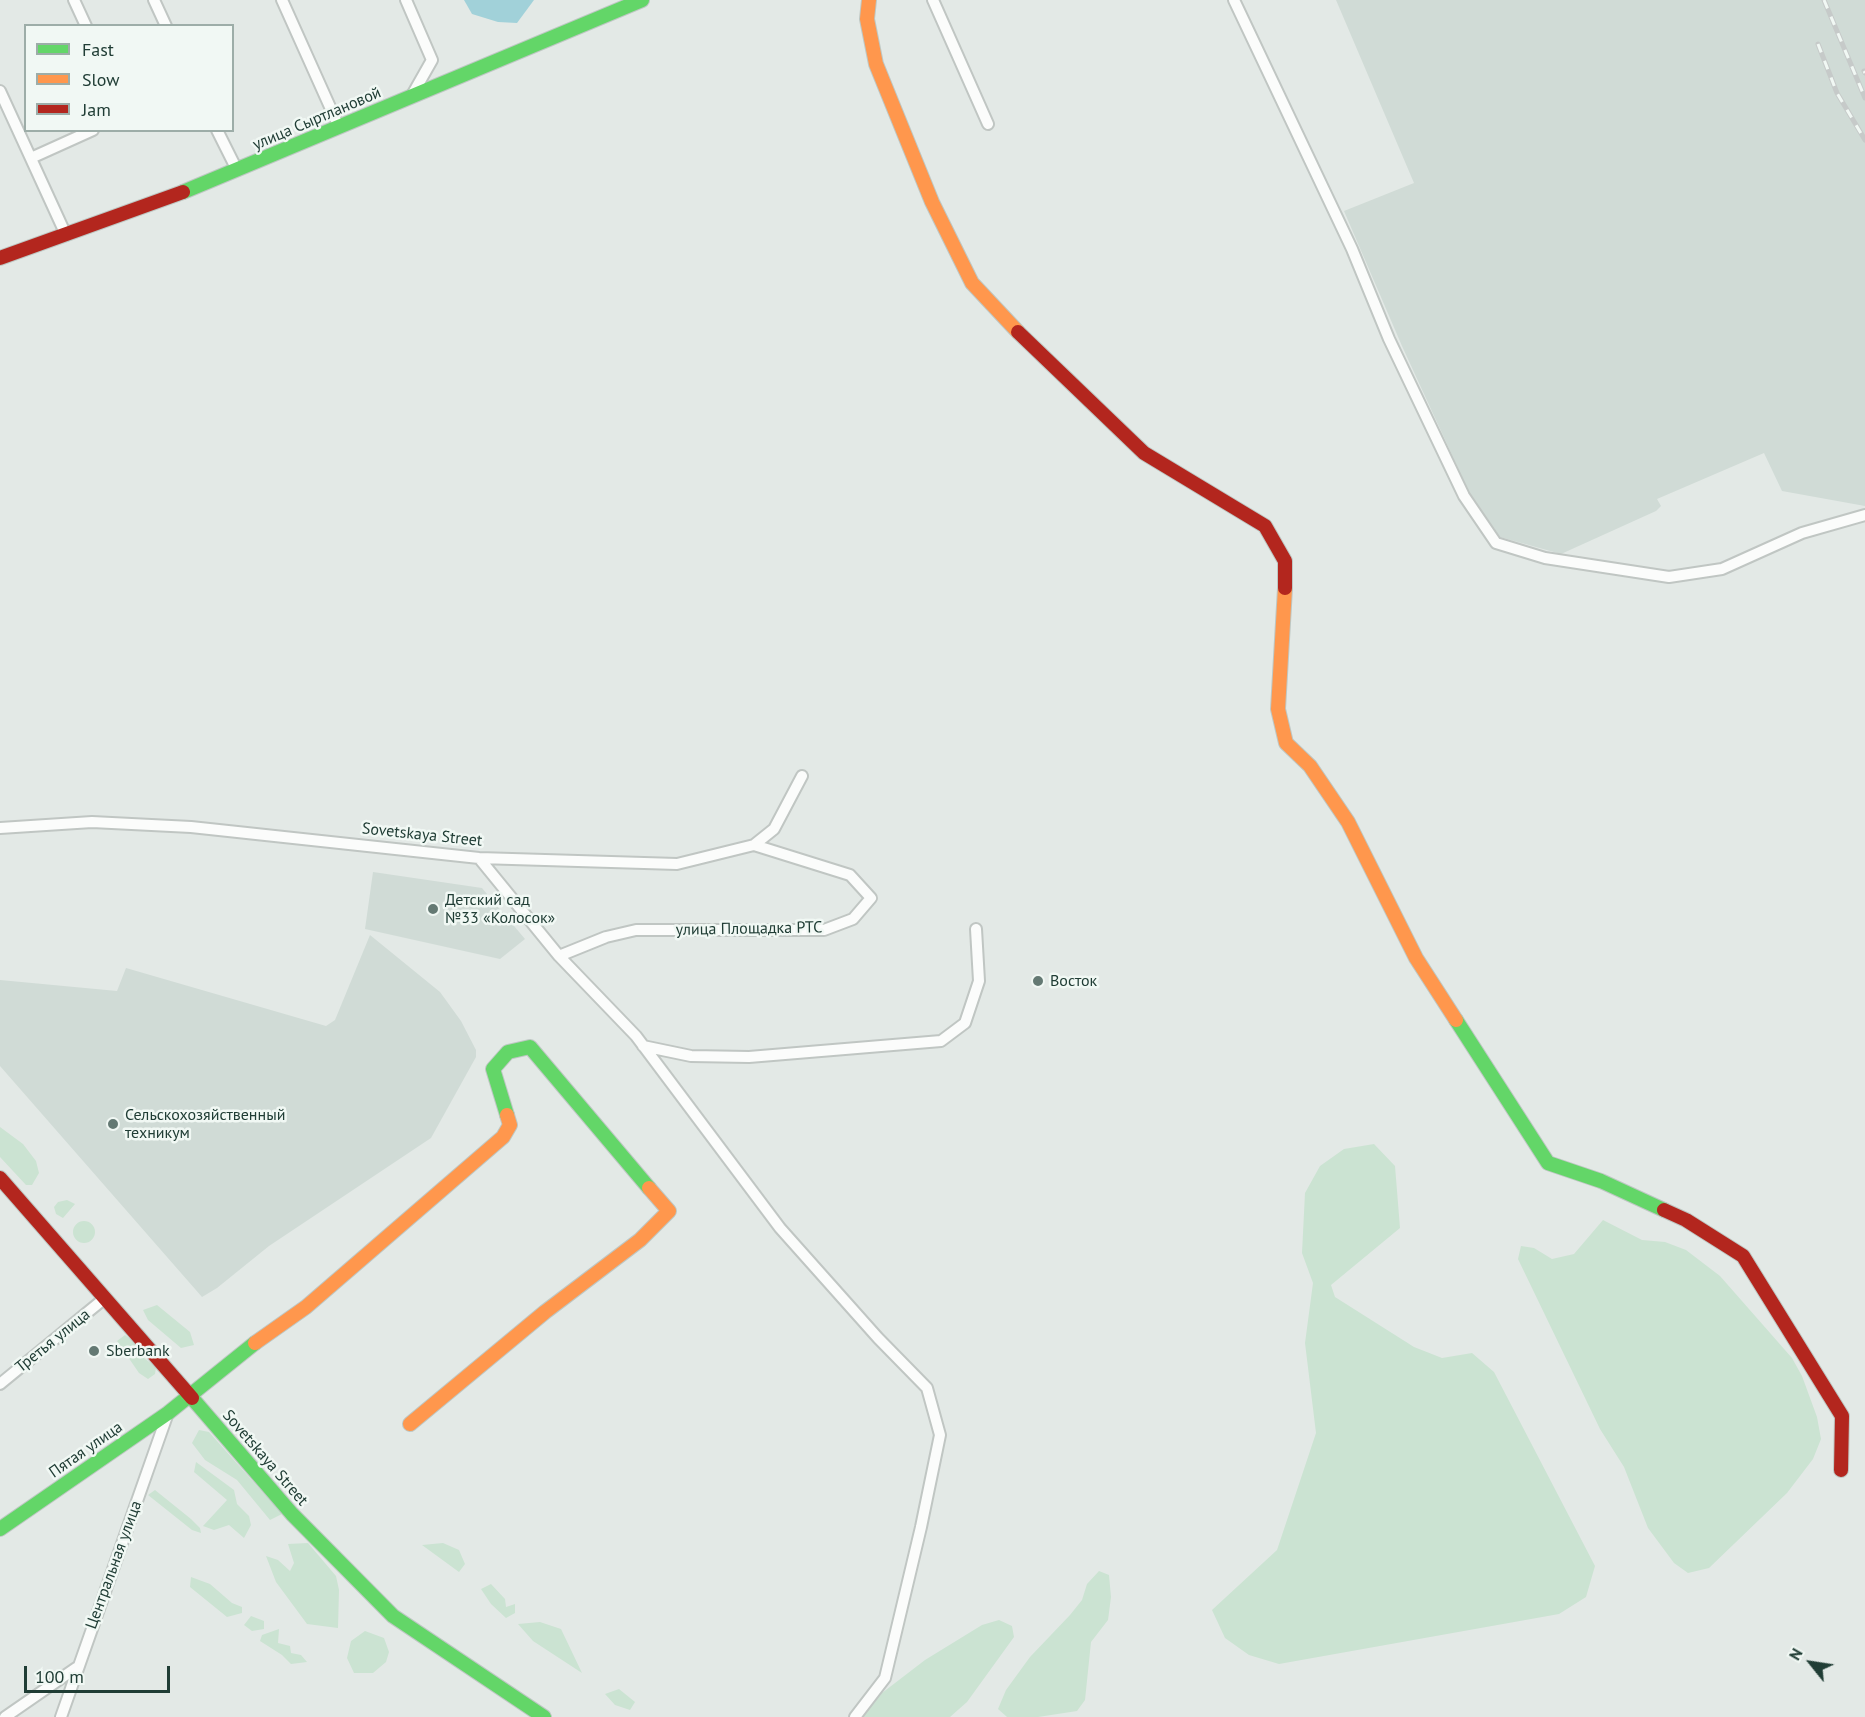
<!DOCTYPE html>
<meta charset="utf-8">
<style>
body{margin:0}
#map{position:relative;width:1865px;height:1717px;overflow:hidden;background:#e3e9e6;font-family:"PT Sans",sans-serif}
canvas{display:block}
.legend{position:absolute;left:24px;top:24px;width:210px;height:108px;box-sizing:border-box;background:#f1f8f4;border:2px solid #9dada8;margin:0;padding:8px 10px;list-style:none;font-size:18px;color:#203d35}
.legend li{display:flex;align-items:center;gap:12px;height:30px}
.legend b{width:30px;border:2px solid #9dada8}
.north{position:absolute;left:1781px;top:1633px;width:60px;height:60px;-webkit-text-stroke:4px #f1f8f4;paint-order:stroke;rotate:300deg;font-size:16px;font-weight:700;line-height:24px;text-align:center;color:#203d35}
.north::after{content:'';display:block;margin:auto;width:21px;height:27px;background:#203d35;clip-path:polygon(50% 0,100% 100%,50% 72%,0 100%)}
.scale{position:absolute;left:24px;top:1666px;width:146px;height:27px;box-sizing:border-box;border:3px solid #203d35;border-top:0;padding-left:8px;font-size:18px;line-height:21px;white-space:nowrap;color:#203d35;-webkit-text-stroke:4px #f1f8f4;paint-order:stroke}
</style>
<div id="map">
<canvas width="1865" height="1717"></canvas>
<ul class="legend">
<li><b style="height:8px;background:#63d668"></b>Fast</li>
<li><b style="height:8px;background:#ff974d"></b>Slow</li>
<li><b style="height:8px;background:#b3261e"></b>Jam</li>
</ul>
<div class="north">N</div>
<div class="scale">100 m</div>
</div>
<script>
const context = document.querySelector('canvas').getContext('2d');
context.lineJoin = 'round';
function fill(path, color) { context.fillStyle = color; context.fill(path, 'evenodd'); }
const toPath = rows => new Path2D(rows.map(r => 'M' + r).join(''));
function trace(path, color, width, dash) { context.strokeStyle = color; context.lineWidth = width; context.lineCap = dash ? 'butt' : 'round'; context.setLineDash(dash || []); context.stroke(path); }
function write(font, color, halo, rows, align = 'center') {
  context.font = font + ' "PT Sans",sans-serif'; context.lineWidth = 5; context.setLineDash([]); context.textBaseline = 'middle'; context.strokeStyle = halo; context.fillStyle = color; for (const [text, x, y, turn = 0] of rows) {
    context.save(); context.translate(x, y); context.rotate((+turn || 0) * Math.PI / 180); context.textAlign = isNaN(turn) ? turn : align; if (halo) context.strokeText(text, 0, 0); context.fillText(text, 0, 0); context.restore();
  }
}
const built = toPath([
 [1336,0,1865,0,1865,506,1782,491,1764,453,1657,499,1661,506,1656,511,1561,554,1500,537,1469,492,1402,346,1344,211,1414,183],
 [373,872,482,888,525,939,500,959,365,929],
 [370,935,440,992,461,1021,476,1050,476,1057,431,1138,269,1246,217,1288,202,1297,0,1066,0,980,117,991,126,968,326,1026,335,1020]
]);
const green = toPath([
 [0,1127,23,1144,36,1161,39,1173,32,1185,26,1185,0,1157],
 [1374,1144,1395,1166,1400,1228,1331,1285,1335,1297,1414,1347,1442,1358,1472,1353,1494,1372,1595,1566,1586,1597,1559,1614,1279,1664,1249,1655,1225,1638,1212,1610,1277,1550,1316,1433,1305,1343,1313,1283,1302,1253,1305,1193,1320,1166,1344,1149],
 [67,1200,75,1204,63,1218,56,1214,54,1207,58,1202],
 [1603,1220,1642,1240,1665,1242,1686,1250,1720,1276,1792,1358,1802,1376,1817,1417,1821,1439,1813,1459,1787,1493,1709,1568,1688,1573,1674,1563,1648,1528,1624,1467,1600,1429,1518,1259,1521,1246,1534,1248,1552,1259,1574,1254],
 '73 1232a11 11 0 1 1 22 0a11 11 0 1 1-22 0Z',
 [157,1305,190,1332,194,1345,181,1348,148,1320,143,1310],
 [125,1335,138,1345,140,1355,156,1367,155,1374,148,1379,139,1373,117,1341],
 [199,1430,209,1432,282,1514,270,1520,237,1480,205,1460,192,1443],
 [196,1462,234,1490,237,1504,249,1516,251,1525,244,1538,229,1525,214,1530,203,1526,227,1500,194,1472],
 [155,1490,191,1519,200,1528,201,1533,192,1530,148,1495],
 [308,1543,336,1576,339,1590,338,1628,307,1624,276,1582,266,1556,278,1560,290,1571,294,1563,288,1544],
 [443,1543,459,1550,465,1564,459,1572,422,1545],
 [1099,1571,1109,1575,1111,1597,1108,1620,1091,1642,1085,1700,1077,1711,1038,1717,1007,1717,998,1709,1006,1690,1030,1657,1070,1615,1082,1600,1087,1584],
 [191,1577,210,1584,232,1603,242,1607,242,1613,227,1617,190,1587],
 [491,1584,505,1599,506,1607,515,1604,515,1613,506,1618,491,1604,481,1589],
 [251,1616,264,1621,264,1629,252,1631,244,1625],
 [999,1620,1012,1626,1014,1637,967,1702,950,1717,862,1717,882,1693,925,1660,982,1625],
 [540,1622,561,1629,582,1673,533,1641,518,1624],
 [279,1629,278,1643,290,1646,291,1653,301,1655,307,1662,291,1664,282,1655,260,1641,262,1635],
 [365,1631,384,1638,389,1652,386,1662,373,1673,354,1673,347,1658,351,1641],
 [619,1689,635,1702,630,1710,615,1705,605,1694]
]);
const water = toPath([
 [464,0,534,0,517,23,498,22,472,14]
]);
const street = toPath([
 [74,0,86,26],
 [154,0,166,26],
 [282,0,339,127],
 [406,0,432,60,411,97],
 [933,0,988,124],
 [1234,0,1352,249,1389,339,1464,496,1496,543,1545,558,1669,577,1722,569,1802,533,1865,515],
 [0,91,66,235],
 [217,130,237,170],
 [31,158,93,130],
 [0,828,92,822,191,827,479,858,677,864,754,845,774,829,802,776],
 [479,858,559,956,636,1036,780,1228,878,1338,927,1388,940,1435,921,1527,885,1678,855,1717],
 [559,956,606,937,636,930,824,930,853,919,871,898,850,875,754,845],
 [643,1046,691,1056,749,1057,941,1041,965,1023,979,981,976,929],
 [0,1384,105,1298],
 [5,1717,76,1668],
 [61,1717,168,1413]
]);
const fast = toPath([
 [183,192,642,0],
 [1456,1020,1548,1163,1601,1181,1664,1210],
 [507,1115,493,1069,508,1052,530,1047,649,1188],
 [192,1398,292,1514,393,1616,544,1717],
 [0,1529,168,1413,255,1343]
]);
const slow = toPath([
 [869,0,867,19,876,64,932,202,972,283,1018,332],
 [1285,588,1278,709,1286,743,1310,766,1348,822,1416,958,1456,1020],
 [255,1343,306,1307,503,1137,510,1125,507,1115],
 [410,1424,545,1312,640,1240,669,1211,649,1188]
]);
const jam = toPath([
 [0,258,183,192],
 [1018,332,1144,453,1265,526,1285,561,1285,588],
 [0,1178,192,1398],
 [1664,1210,1686,1220,1743,1256,1842,1416,1841,1470]
]);
const rail = toPath([
 [1824,0,1865,98],
 [1818,44,1837,93,1865,140],
 [1864,71,1865,73]
]);
const markers = [
 [433,909,6,"#647973"],
 [1038,981,6,"#647973"],
 [113,1124,6,"#647973"],
 [94,1351,6,"#647973"]
];
const streetNames = [
 ["улица Сыртлановой",317,119,-23],
 ["Sovetskaya Street",422,835,6],
 ["улица Площадка РТС",749,929,-1],
 ["Третья улица",53,1341,-39],
 ["Пятая улица",86,1450,-35],
 ["Sovetskaya Street",265,1458,49],
 ["Центральная улица",114,1565,-70]
];
const poiNames = [
 ["Детский сад",445,900],
 ["№33 «Колосок»",445,918],
 ["Восток",1050,981],
 ["Сельскохозяйственный",125,1115],
 ["техникум",125,1133],
 ["Sberbank",106,1351]
];
fill(built, '#d0dbd6');
fill(green, '#cbe3d2');
fill(water, '#a1d1d9');
trace(street, '#c0c6c3', 14);
trace(fast, '#bec7c3', 16);
trace(slow, '#bec7c3', 16);
trace(jam, '#bec7c3', 16);
trace(street, '#fbfcfb', 10);
trace(fast, '#63d668', 14);
trace(slow, '#ff974d', 14);
trace(jam, '#b3261e', 14);
trace(rail, '#c6cac9', 5);
trace(rail, '#f1f8f4', 3, [9]);
for (const [x, y, r, color] of markers) { const dot = new Path2D(); dot.arc(x, y, r, 0, 2 * Math.PI); context.fillStyle = color; context.fill(dot); trace(dot, '#f1f8f4', 2); }
write('16px', '#203d35', '#f1f8f4', streetNames);
write('16px', '#203d35', '#f1f8f4', poiNames, 'left');
</script>
